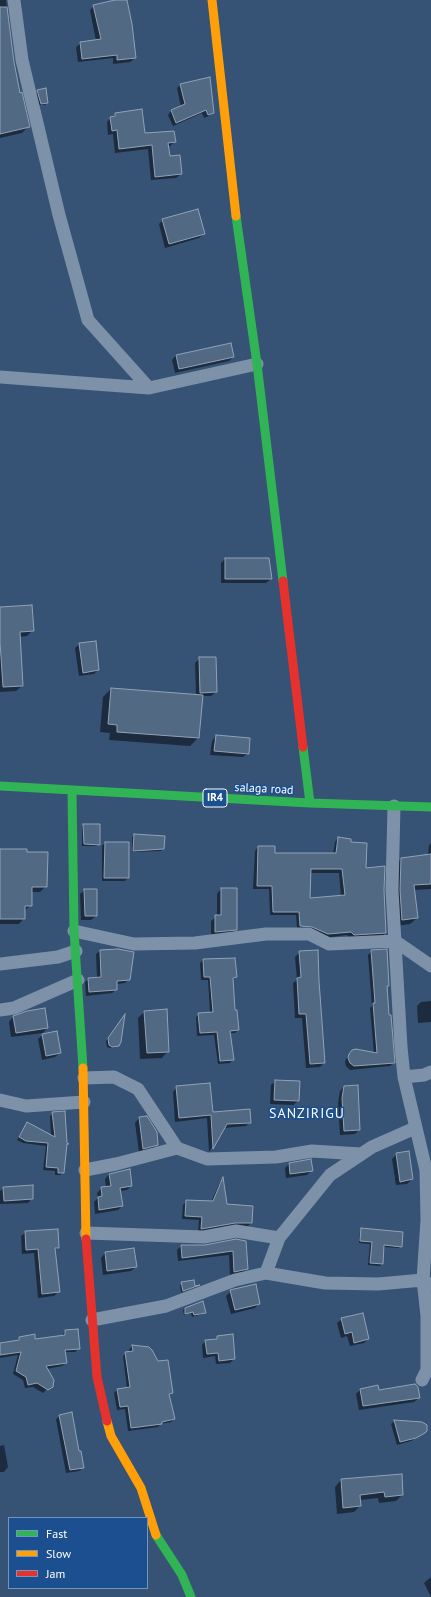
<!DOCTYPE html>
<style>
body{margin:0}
#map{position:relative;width:431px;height:1597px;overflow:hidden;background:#365274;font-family:"PT Sans",sans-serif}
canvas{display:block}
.legend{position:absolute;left:8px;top:1517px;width:140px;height:72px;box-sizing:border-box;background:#1b4f8f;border:1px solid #7695bc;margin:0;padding:5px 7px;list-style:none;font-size:12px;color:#fff}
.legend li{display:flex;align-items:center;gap:8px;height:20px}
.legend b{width:20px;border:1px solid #7695bc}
</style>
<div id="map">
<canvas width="431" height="1597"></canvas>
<ul class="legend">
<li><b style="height:5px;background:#30b455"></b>Fast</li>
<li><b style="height:5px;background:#ff9f0a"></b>Slow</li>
<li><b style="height:5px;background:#e5322d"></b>Jam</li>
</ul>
</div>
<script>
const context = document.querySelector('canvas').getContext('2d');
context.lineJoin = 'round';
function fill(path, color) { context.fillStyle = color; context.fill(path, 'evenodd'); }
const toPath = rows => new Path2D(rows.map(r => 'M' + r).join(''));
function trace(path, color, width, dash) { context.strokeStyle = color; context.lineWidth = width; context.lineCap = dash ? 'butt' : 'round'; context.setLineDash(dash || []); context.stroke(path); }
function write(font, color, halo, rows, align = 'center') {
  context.font = font + ' "PT Sans",sans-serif'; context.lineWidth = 3; context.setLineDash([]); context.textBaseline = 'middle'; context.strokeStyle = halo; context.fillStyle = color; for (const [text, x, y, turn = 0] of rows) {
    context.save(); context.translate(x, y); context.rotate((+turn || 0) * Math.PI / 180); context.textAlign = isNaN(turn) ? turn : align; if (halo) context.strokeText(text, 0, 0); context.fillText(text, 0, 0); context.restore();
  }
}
const shadow = toPath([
 [0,0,6,0,13,61,20,94,29,126,22,133,0,138],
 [119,0,126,0,135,58,130,62,113,64,113,58,78,62,76,47,81,43,96,41,90,10,94,6],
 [180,85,213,113,209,116,204,118,202,113,173,126,168,115,171,111,181,107,177,88],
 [38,91,47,103,45,105,39,105,36,93],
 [115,114,144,134,175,141,170,146,168,146,169,157,181,174,176,178,151,180,148,149,115,153,113,134,108,135,107,122],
 [163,220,204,234,199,238,165,248,159,224],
 [231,344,233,357,229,361,175,373,172,360,176,355],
 [225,559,271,579,266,583,221,583,221,563],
 [0,608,33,630,27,636,19,637,22,686,16,691,0,692],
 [80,644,98,670,94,674,79,676,75,648],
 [200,658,216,692,211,696,201,696,198,738,190,746,109,740,110,733,100,732,103,697,111,689,196,695,195,663],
 [216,736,248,753,243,757,210,755,212,741],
 [84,825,98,844,97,846,82,846,82,827],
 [134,835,163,849,161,851,132,852,132,837],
 [338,838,383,890,385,933,382,937,350,938,347,935,323,938,297,929,296,915,270,915,269,889,253,889,255,851,258,847,274,854,333,854,335,842],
 [310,873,339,873,341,896,309,899],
 [105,843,128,878,125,881,102,881,102,846],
 [431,843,431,889,414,890,417,918,410,924,396,926,395,865,401,859,428,856,429,845],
 [0,850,26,853,46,886,40,892,31,892,31,905,24,911,24,918,19,924,0,924],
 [221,889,236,929,232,934,211,936,211,921,217,916,217,894],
 [85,890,96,916,91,920,81,920,80,894],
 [100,951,129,979,125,983,116,984,116,990,112,993,86,996,85,982,89,979,97,978,96,954],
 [372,951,388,985,386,987,394,1063,390,1066,350,1070,346,1066,345,1062,346,1059,353,1051,374,1054,370,1008,372,1006,368,955],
 [300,952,324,1063,320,1067,306,1068,302,1018,295,1018,293,983,297,980,295,957],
 [203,960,236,977,233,980,234,1011,238,1030,235,1033,230,1033,233,1059,230,1063,218,1064,214,1035,197,1036,196,1017,199,1014,210,1013,208,980,201,980,200,963],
 [431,1001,431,1022,418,1023,417,1006,421,1002],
 [144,1012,168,1051,162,1058,140,1059,138,1018],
 [13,1017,47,1028,43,1033,11,1037,9,1022],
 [124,1017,119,1045,116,1047,110,1048,107,1047,106,1041],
 [43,1035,60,1053,55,1057,42,1060,38,1039],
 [276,1081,298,1101,293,1105,270,1104,271,1085],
 [177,1087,212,1113,250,1122,246,1126,224,1128,209,1152,207,1118,175,1122,173,1092],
 [344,1087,359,1130,355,1134,340,1135,338,1103,340,1091],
 [53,1113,67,1145,66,1146,64,1172,60,1175,55,1175,55,1171,43,1170,46,1146,23,1143,17,1140,27,1123,51,1136,50,1116],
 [139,1118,157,1144,153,1149,139,1152,135,1123],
 [397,1154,412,1179,407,1184,396,1185,392,1159],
 [289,1164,312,1170,307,1175,286,1178,285,1168],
 [109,1174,131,1186,127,1190,120,1191,122,1206,118,1210,95,1214,94,1202,98,1198,97,1193,102,1188,106,1188,105,1179],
 [223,1179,226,1205,251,1223,247,1227,198,1232,199,1220,182,1219,183,1205,187,1201,211,1202,220,1182],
 [4,1188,32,1198,28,1203,0,1204,0,1191],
 [362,1229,401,1246,399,1248,383,1247,382,1264,380,1266,368,1265,370,1244,359,1243,360,1231],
 [26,1232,58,1248,54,1251,59,1291,54,1296,38,1298,34,1253,22,1254,21,1236],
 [245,1242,247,1268,243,1273,230,1276,229,1255,178,1261,177,1250,181,1246,205,1246],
 [105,1253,136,1267,131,1271,103,1275,101,1258],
 [193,1281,194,1287,196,1287,181,1292,180,1285,182,1283],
 [231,1291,259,1303,255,1308,231,1314,226,1296],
 [185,1308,205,1312,203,1314,192,1317,191,1313,184,1315,183,1310],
 [342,1319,368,1339,364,1343,350,1346,347,1336,341,1338,337,1323],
 [65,1331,79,1348,75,1352,64,1352,66,1363,62,1366,46,1369,53,1383,43,1393,33,1387,25,1388,23,1380,13,1374,18,1355,0,1358,0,1344,16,1341,19,1338,35,1340,62,1336],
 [217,1337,234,1359,230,1363,216,1364,215,1356,203,1358,202,1345,206,1341,214,1340],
 [132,1346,149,1348,172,1393,168,1396,174,1419,171,1422,160,1424,158,1427,128,1431,125,1409,117,1410,114,1393,117,1390,127,1389,123,1356,126,1353,129,1352,129,1350],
 [360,1390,419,1398,414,1402,359,1410,356,1394],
 [60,1416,78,1452,83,1468,79,1471,66,1473,56,1419],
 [395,1421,424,1433,411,1441,397,1445,391,1424],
 [4,1445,8,1467,4,1472,0,1472,0,1446],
 [341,1480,402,1495,396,1501,379,1503,378,1498,360,1500,360,1506,354,1512,337,1514,335,1487],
 [431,1577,431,1597,424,1583]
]);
const building = toPath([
 [115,0,127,0,132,24,136,58,117,60,117,55,82,59,80,42,101,39,93,5,115,0],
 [0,7,7,7,14,62,20,93,22,92,30,127,0,134,0,7],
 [210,77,214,113,208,115,206,110,176,123,171,110,185,104,180,84,210,77],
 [46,88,48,103,41,104,37,90,46,88],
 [142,109,145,133,174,131,176,142,168,143,170,156,180,155,182,174,155,177,152,145,119,149,117,130,112,131,110,117,115,116,115,113,142,109],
 [198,209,205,234,169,244,162,219,198,209],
 [231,343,234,357,179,369,176,355,231,343],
 [225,558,269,558,272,579,225,579,225,558],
 [32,605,34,631,20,632,23,686,3,687,0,642,0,607,32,605],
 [96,641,99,670,83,673,79,643,96,641],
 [199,657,216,657,217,692,200,693,199,657],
 [111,688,203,695,199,738,117,732,117,725,108,724,111,688],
 [216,735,250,738,249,754,214,751,216,735],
 [83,824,100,824,100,845,84,844,83,824],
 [134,834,165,836,164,849,133,851,134,834],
 [338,837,351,839,351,842,367,843,366,868,385,866,384,890,386,933,354,935,351,932,328,934,312,927,300,926,299,912,273,912,272,886,257,886,258,846,275,846,275,853,336,853,338,837],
 [311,869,342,869,345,895,310,898,311,869],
 [105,842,129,842,129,878,104,878,105,842],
 [0,849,27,849,27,852,48,852,47,887,32,887,32,906,25,906,25,919,0,919,0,849],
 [431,854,431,884,414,885,418,918,402,920,400,890,401,858,431,854],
 [221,888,237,888,237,930,215,932,215,915,221,915,221,888],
 [84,889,97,889,97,916,85,916,84,889],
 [118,949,134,952,130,980,117,981,117,990,89,992,88,978,101,977,100,950,118,949],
 [387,949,389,986,387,986,389,1015,391,1015,395,1063,354,1066,350,1063,348,1058,349,1054,352,1050,356,1049,377,1053,373,1003,375,1003,371,950,387,949],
 [318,950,319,981,325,1063,310,1064,306,1014,299,1014,297,978,301,977,299,951,318,950],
 [235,958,237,977,233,978,235,1010,237,1010,239,1030,230,1031,234,1060,220,1061,217,1032,200,1033,198,1013,213,1012,210,977,204,977,203,959,235,958],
 [45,1008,48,1028,16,1033,13,1016,27,1011,45,1008],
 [167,1009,169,1052,147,1053,144,1011,167,1009],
 [125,1014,121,1042,119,1046,112,1047,109,1045,108,1038,125,1014],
 [57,1031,61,1053,46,1056,42,1034,57,1031],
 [275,1080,300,1081,299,1101,274,1100,275,1080],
 [210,1083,213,1112,250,1109,251,1123,227,1124,213,1149,211,1115,179,1118,176,1086,210,1083],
 [358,1085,360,1130,344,1131,342,1098,344,1086,358,1085],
 [65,1111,67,1143,69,1144,67,1144,64,1173,58,1173,58,1168,46,1167,48,1143,26,1141,19,1137,27,1122,55,1137,52,1112,65,1111],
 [147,1116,157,1132,158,1145,143,1149,139,1117,147,1116],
 [409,1151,413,1179,400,1182,396,1153,409,1151],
 [311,1159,313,1171,290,1174,289,1163,311,1159],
 [130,1169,132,1186,120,1188,123,1206,99,1210,98,1197,102,1196,101,1187,111,1186,109,1174,130,1169],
 [223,1177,227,1204,253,1206,252,1223,235,1223,201,1229,202,1217,185,1216,186,1200,213,1201,223,1177],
 [33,1185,33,1199,4,1201,3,1187,33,1185],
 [361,1228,403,1232,402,1247,384,1245,383,1264,370,1263,372,1242,360,1241,361,1228],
 [58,1229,59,1248,55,1248,60,1292,42,1294,38,1249,26,1250,25,1231,58,1229],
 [236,1239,246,1241,248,1269,234,1272,233,1251,182,1258,181,1245,205,1245,236,1239],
 [134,1248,137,1267,107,1271,105,1252,134,1248],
 [194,1280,195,1286,200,1285,183,1291,181,1282,194,1280],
 [256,1284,260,1304,235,1310,230,1290,256,1284],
 [203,1301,206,1313,194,1315,193,1312,185,1314,185,1308,203,1301],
 [363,1313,369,1339,354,1343,352,1332,345,1334,341,1318,363,1313],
 [78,1329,80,1349,65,1350,67,1363,46,1366,54,1380,53,1387,48,1390,37,1383,28,1385,26,1377,16,1371,21,1352,0,1355,0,1343,19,1340,19,1337,35,1334,35,1339,65,1335,65,1330,78,1329],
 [233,1334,235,1359,219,1361,218,1353,207,1354,205,1340,217,1339,217,1336,233,1334],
 [132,1345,149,1347,152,1350,158,1361,168,1360,173,1393,169,1394,175,1419,162,1422,162,1424,131,1428,128,1406,120,1407,117,1389,130,1387,125,1352,133,1351,132,1345],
 [415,1384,418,1387,420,1398,363,1406,360,1389,378,1385,379,1390,415,1384],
 [72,1412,79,1451,81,1451,84,1468,70,1470,59,1415,72,1412],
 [394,1420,422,1422,427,1425,427,1431,425,1433,416,1438,400,1442,394,1420],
 [402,1474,403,1495,385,1497,384,1492,360,1495,361,1506,343,1508,341,1479,402,1474]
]);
const street = toPath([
 [14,0,22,60,59,215,88,320,149,388],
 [0,377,149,388,257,364],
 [394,806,392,890,401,1047,404,1077,426,1170,427,1220,423,1280,427,1316,427,1370,422,1380],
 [74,931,134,944,195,943,266,934,309,934,329,944,395,941,431,966],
 [0,964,58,957,76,951],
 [0,1010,14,1008,78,980],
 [404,1077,424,1075,431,1072],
 [84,1078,114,1077,138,1089,177,1148,207,1159,276,1157,312,1151,361,1154],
 [0,1100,26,1106,84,1102],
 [85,1170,116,1164,177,1148],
 [86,1233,204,1237,236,1231,279,1238],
 [266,1273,279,1238,330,1175,372,1147,415,1128],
 [92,1320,166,1306,235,1280,266,1273,325,1283,378,1284,423,1280,430,1285]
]);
const fast = toPath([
 [236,216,257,364,283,581],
 [303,747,310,803],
 [0,786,310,803,431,807],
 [72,790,74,931,83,1068],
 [156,1535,182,1575,191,1597]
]);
const slow = toPath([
 [212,0,236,216],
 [83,1068,86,1239],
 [107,1421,111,1436,141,1488,156,1535]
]);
const jam = toPath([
 [283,581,303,747],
 [86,1239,97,1377,107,1421]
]);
const shields = [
 [215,798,24]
];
const shieldNames = [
 ["IR4",215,798]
];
const streetNames = [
 ["salaga road",264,789,3]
];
const quarterNames = [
 ["SANZIRIGU",307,1114]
];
fill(shadow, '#0007');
fill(building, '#526984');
trace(building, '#92a2b6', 1);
trace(street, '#7d92a8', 13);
trace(fast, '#30b455', 9);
trace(slow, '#ff9f0a', 9);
trace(jam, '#e5322d', 9);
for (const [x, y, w] of shields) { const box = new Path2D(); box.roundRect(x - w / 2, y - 9, w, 18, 3); context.fillStyle = '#1b4f8f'; context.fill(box); trace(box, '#fff', 1); }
write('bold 11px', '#fff', null, shieldNames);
write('12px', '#fff', '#1b4f8f', streetNames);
context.letterSpacing = '1px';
write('14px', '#fff', '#1b4f8f', quarterNames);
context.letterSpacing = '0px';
</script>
